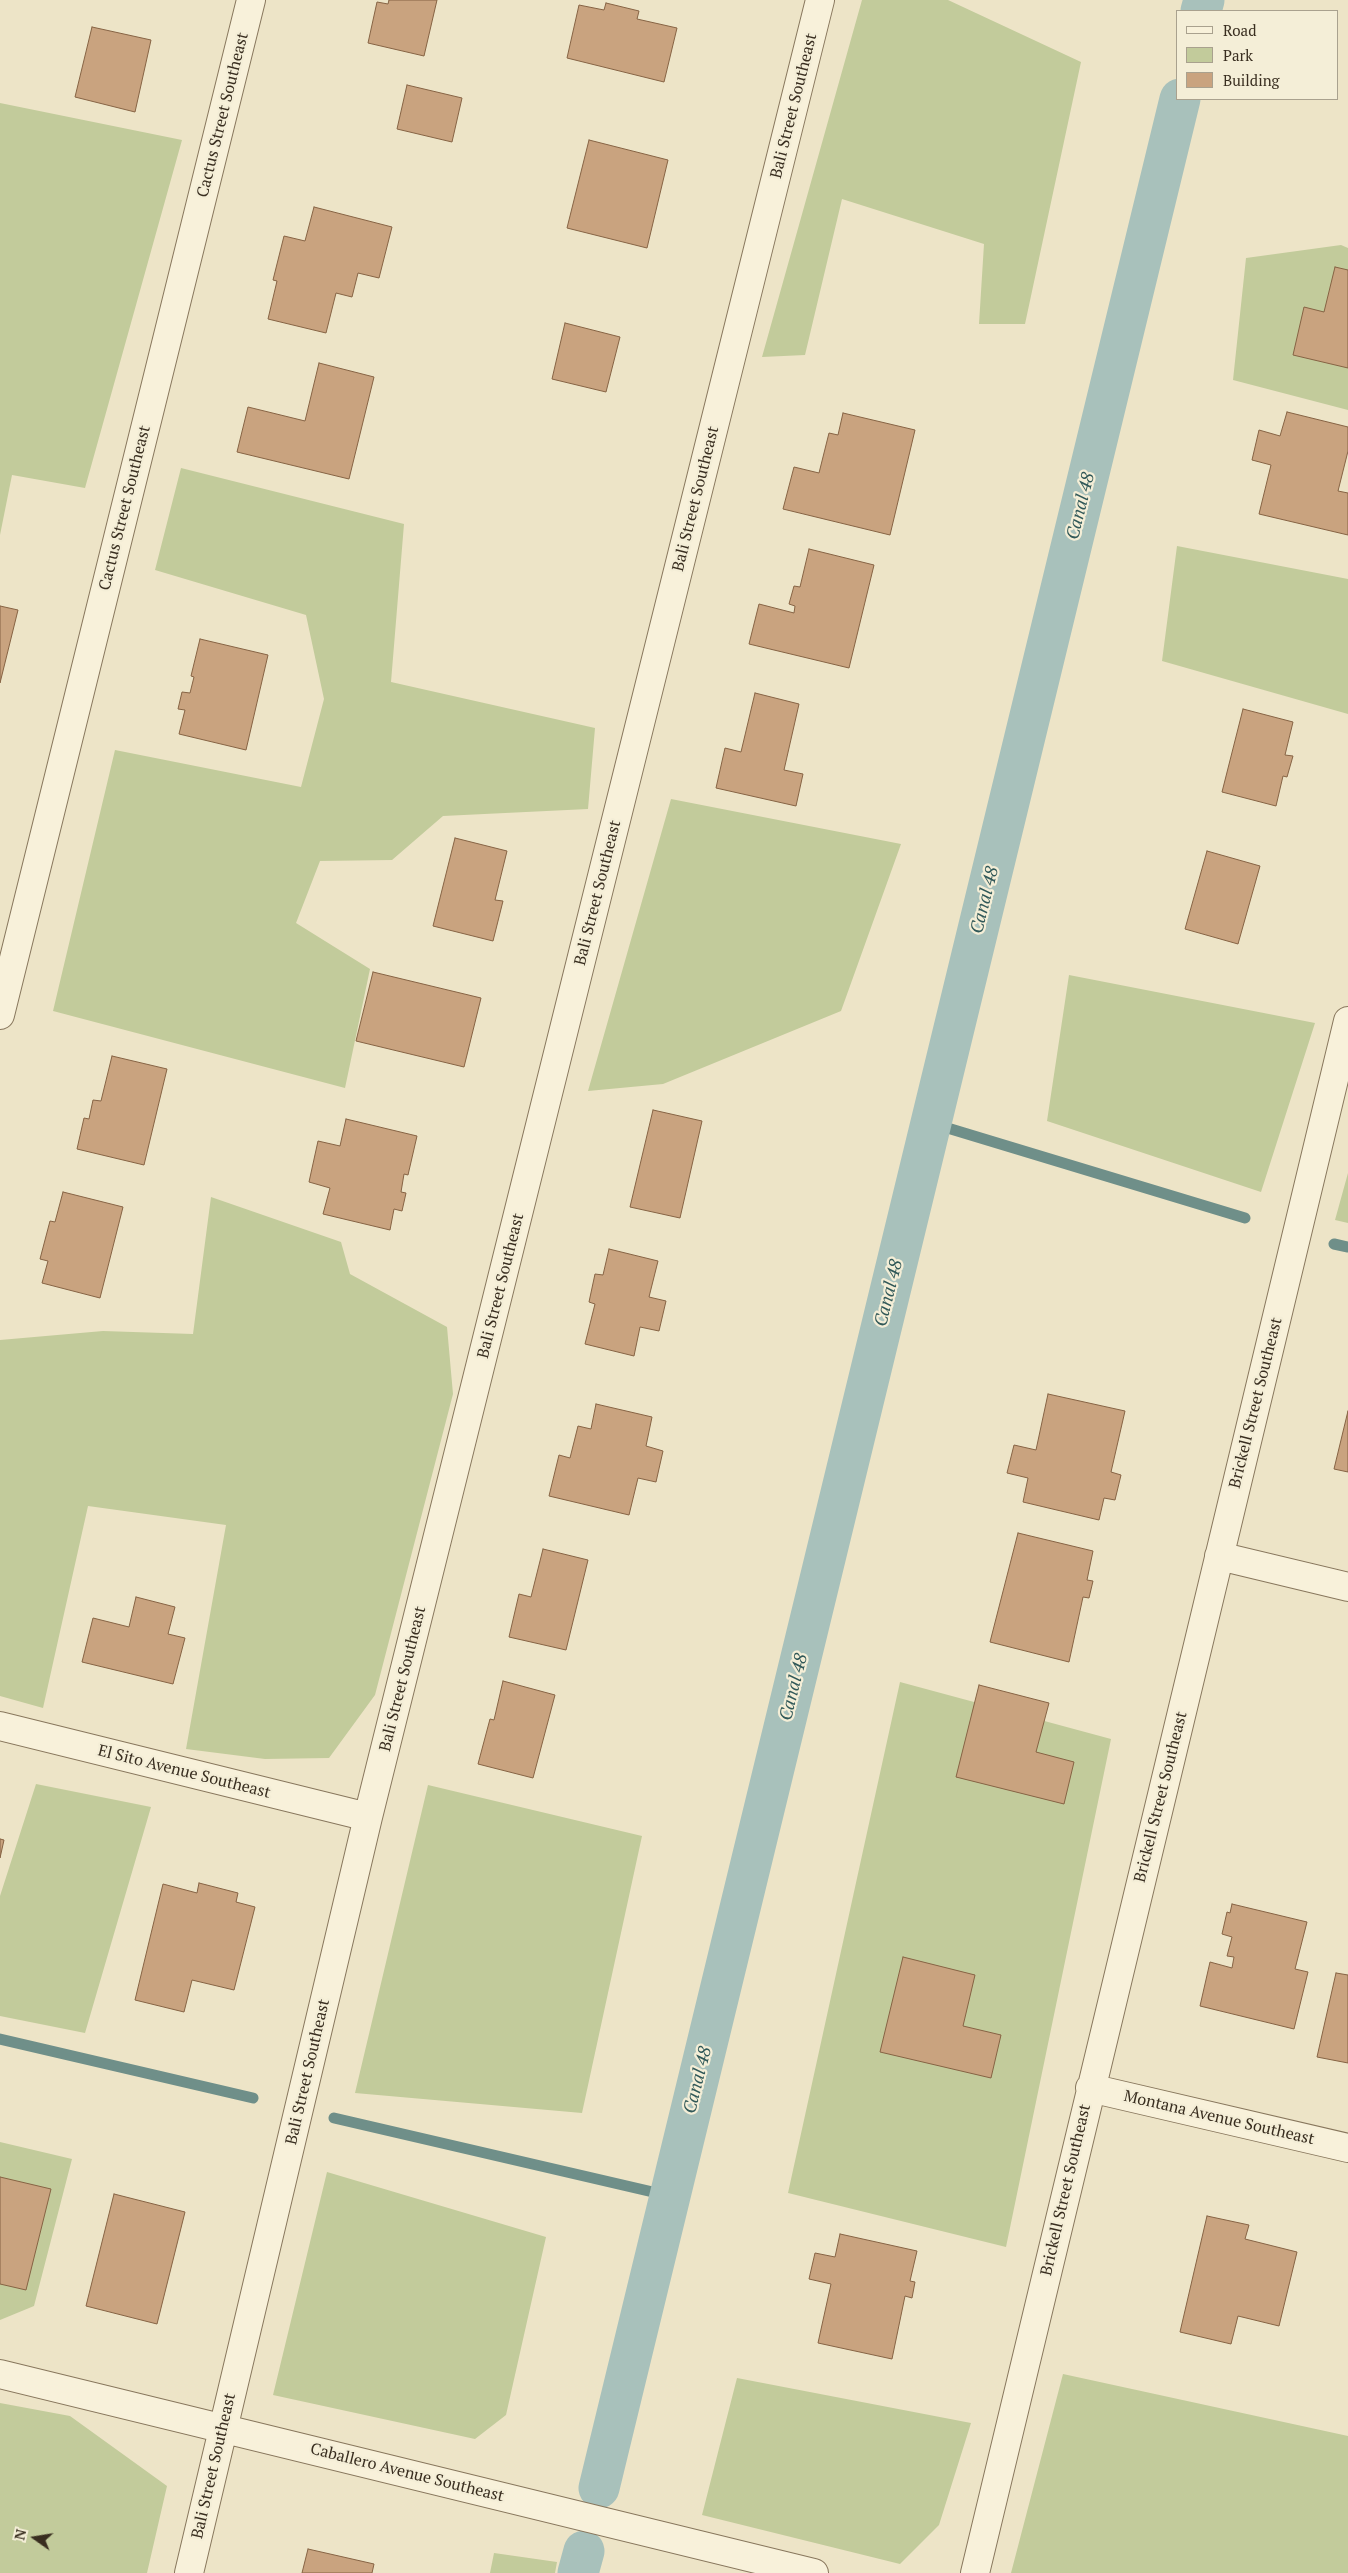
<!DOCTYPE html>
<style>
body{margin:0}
#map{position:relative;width:1348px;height:2573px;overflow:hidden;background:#ede4c7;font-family:"PT Serif",serif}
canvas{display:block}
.legend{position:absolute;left:1176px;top:10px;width:162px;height:90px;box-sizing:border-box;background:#f4eed7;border:1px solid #a9a18e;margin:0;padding:6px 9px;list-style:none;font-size:15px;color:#392e20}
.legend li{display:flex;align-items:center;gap:10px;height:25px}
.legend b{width:25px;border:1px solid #a9a18e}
.north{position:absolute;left:10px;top:2513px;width:50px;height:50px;-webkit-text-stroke:4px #f4eed7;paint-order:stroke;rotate:283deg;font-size:14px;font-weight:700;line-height:20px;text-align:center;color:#392e20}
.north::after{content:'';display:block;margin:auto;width:18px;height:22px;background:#392e20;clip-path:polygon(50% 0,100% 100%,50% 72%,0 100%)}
</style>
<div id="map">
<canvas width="1348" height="2573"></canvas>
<ul class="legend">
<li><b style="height:6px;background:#f8f1da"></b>Road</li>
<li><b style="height:14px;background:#c2cb9b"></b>Park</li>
<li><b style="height:14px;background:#c9a37f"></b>Building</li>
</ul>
<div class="north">N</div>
</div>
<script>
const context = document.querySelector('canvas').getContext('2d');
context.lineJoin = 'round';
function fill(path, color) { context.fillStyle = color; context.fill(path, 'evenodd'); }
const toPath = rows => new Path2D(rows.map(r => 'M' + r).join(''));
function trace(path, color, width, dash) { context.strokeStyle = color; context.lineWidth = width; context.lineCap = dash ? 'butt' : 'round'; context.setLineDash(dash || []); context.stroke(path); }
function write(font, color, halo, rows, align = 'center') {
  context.font = font + ' "PT Serif",serif'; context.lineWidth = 4.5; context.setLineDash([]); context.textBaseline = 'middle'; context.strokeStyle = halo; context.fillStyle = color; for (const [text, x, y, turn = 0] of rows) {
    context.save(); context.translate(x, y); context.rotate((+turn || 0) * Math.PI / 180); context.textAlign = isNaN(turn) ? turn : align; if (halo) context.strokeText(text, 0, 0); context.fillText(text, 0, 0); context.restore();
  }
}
const green = toPath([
 [862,0,948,0,1081,62,1025,324,979,324,984,244,842,199,805,355,762,357],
 [0,103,182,140,85,488,12,475,0,535],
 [1341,245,1348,248,1348,410,1233,380,1246,258],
 [181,468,404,524,391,682,595,728,588,809,443,816,392,860,320,861,296,923,370,969,345,1088,53,1011,115,750,301,787,324,699,306,615,155,570],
 [1177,546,1348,579,1348,714,1162,661],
 [671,799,901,844,841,1011,663,1084,588,1091],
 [1069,975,1315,1023,1261,1192,1047,1121],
 [1348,1173,1348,1223,1335,1220],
 [211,1197,341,1242,350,1274,447,1327,453,1394,375,1695,329,1758,265,1759,186,1749,226,1525,88,1506,43,1708,0,1696,0,1340,103,1331,193,1334],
 [900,1682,1111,1739,1006,2247,788,2193],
 [36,1784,151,1807,85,2033,0,2016,0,1896],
 [428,1785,642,1836,582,2113,355,2093],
 [0,2142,72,2159,34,2306,0,2320],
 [327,2172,546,2237,506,2415,475,2439,273,2395],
 [1063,2374,1348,2436,1348,2573,1011,2573],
 [737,2378,971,2423,939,2525,900,2564,702,2515],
 [0,2403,70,2416,167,2486,147,2573,0,2573],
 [494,2553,557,2562,555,2573,490,2573]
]);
const stream = toPath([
 [931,1123,1245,1218],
 [1334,1244,1348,1247],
 [0,2039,253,2098],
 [334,2118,670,2196]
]);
const canal = toPath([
 [1201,11,1204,0],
 [599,2488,1180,99],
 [578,2573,584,2551]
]);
const building = toPath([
 [389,0,437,0,424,56,368,43,377,2,388,4,389,0],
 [606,3,639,11,637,19,677,28,664,82,567,58,579,5,604,10,606,3],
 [92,27,151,40,135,112,75,97,92,27],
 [407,85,462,98,452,142,397,129,407,85],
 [589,140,668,160,647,248,567,228,589,140],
 [314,207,392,227,379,278,358,273,352,297,336,293,326,333,268,319,277,281,273,280,284,236,305,241,314,207],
 [1335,267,1348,270,1348,368,1293,355,1304,307,1324,312,1335,267],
 [565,323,620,337,606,392,552,379,565,323],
 [319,363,374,377,349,479,237,452,248,407,305,421,319,363],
 [1287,412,1348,427,1348,451,1338,491,1348,493,1348,535,1259,514,1271,465,1252,460,1259,430,1280,436,1287,412],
 [843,413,915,430,890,535,783,509,794,467,819,473,829,433,838,435,843,413],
 [809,549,874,565,849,668,749,644,759,604,794,613,795,606,789,604,794,586,800,587,809,549],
 [0,606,18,610,0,683,0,606],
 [200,639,268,655,246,750,179,734,185,710,178,709,182,692,190,693,194,677,191,676,200,639],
 [755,693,799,704,784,770,803,774,796,806,716,788,725,748,741,752,755,693],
 [1243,709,1293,722,1285,755,1293,756,1287,777,1283,776,1276,806,1222,792,1243,709],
 [455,838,507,851,495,900,503,901,493,941,433,926,455,838],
 [1207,851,1260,866,1238,944,1185,929,1207,851],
 [373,972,481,998,464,1067,356,1041,373,972],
 [112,1056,167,1069,144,1165,77,1149,84,1118,89,1119,93,1100,101,1101,112,1056],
 [653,1110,702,1121,680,1218,630,1207,653,1110],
 [346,1119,417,1136,408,1175,404,1174,401,1192,406,1193,402,1211,394,1209,390,1230,323,1214,330,1188,309,1182,318,1141,340,1146,346,1119],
 [63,1192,123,1207,100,1298,42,1283,48,1261,40,1259,50,1221,55,1222,63,1192],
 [609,1249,658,1261,649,1297,666,1301,659,1331,640,1327,634,1356,585,1344,595,1304,589,1302,595,1274,603,1275,609,1249],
 [1048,1394,1125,1411,1111,1472,1121,1475,1115,1500,1104,1498,1099,1520,1023,1502,1028,1478,1007,1473,1014,1445,1036,1450,1048,1394],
 [596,1404,652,1417,646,1446,663,1451,656,1482,638,1478,629,1515,549,1496,559,1455,570,1458,578,1426,591,1429,596,1404],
 [1348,1411,1348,1472,1334,1469,1348,1411],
 [1018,1533,1093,1551,1087,1580,1093,1581,1089,1598,1083,1597,1069,1662,990,1642,1018,1533],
 [543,1549,588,1560,566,1650,509,1637,519,1594,531,1597,543,1549],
 [136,1597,175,1607,168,1634,185,1638,173,1684,82,1662,93,1618,129,1627,136,1597],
 [503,1681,555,1695,533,1778,478,1764,490,1719,494,1720,503,1681],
 [979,1685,1049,1703,1036,1752,1074,1762,1064,1804,956,1777,979,1685],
 [0,1839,4,1840,0,1858,0,1839],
 [199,1883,238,1893,236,1902,255,1907,234,1990,192,1980,184,2012,135,2000,163,1884,197,1893,199,1883],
 [1232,1904,1307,1922,1295,1969,1308,1972,1294,2029,1200,2006,1210,1962,1232,1968,1234,1957,1227,1956,1232,1937,1222,1934,1227,1912,1230,1913,1232,1904],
 [903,1957,975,1975,963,2026,1001,2035,991,2078,880,2052,903,1957],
 [1336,1973,1348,1975,1348,2063,1317,2057,1336,1973],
 [0,2177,51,2189,26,2290,0,2284,0,2177],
 [114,2194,185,2212,157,2324,86,2306,114,2194],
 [1207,2216,1249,2225,1245,2239,1297,2252,1279,2326,1238,2316,1231,2344,1180,2332,1207,2216],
 [840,2234,917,2251,910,2281,915,2282,912,2298,905,2296,892,2359,818,2343,831,2284,809,2279,815,2253,835,2257,840,2234],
 [308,2549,374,2564,372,2573,302,2573,308,2549]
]);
const minor = toPath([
 [0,1015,251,0],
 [1219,1556,1348,1587],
 [0,1726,368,1817],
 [1090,2088,1348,2148],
 [0,2374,814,2573],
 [189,2573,368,1817,820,0],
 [975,2573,1348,1021]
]);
const streetNames = [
 ["Bali Street Southeast",794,106,-76],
 ["Cactus Street Southeast",223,115,-76],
 ["Bali Street Southeast",696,499,-76],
 ["Cactus Street Southeast",125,508,-76],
 ["Bali Street Southeast",598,893,-76],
 ["Bali Street Southeast",501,1286,-76],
 ["Brickell Street Southeast",1256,1403,-76],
 ["Bali Street Southeast",403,1679,-76],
 ["El Sito Avenue Southeast",184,1772,14],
 ["Brickell Street Southeast",1161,1797,-76],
 ["Bali Street Southeast",308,2072,-77],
 ["Montana Avenue Southeast",1219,2118,13],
 ["Brickell Street Southeast",1066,2190,-77],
 ["Bali Street Southeast",214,2466,-77],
 ["Caballero Avenue Southeast",407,2473,14]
];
const waterNames = [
 ["Canal 48",1081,506,-76],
 ["Canal 48",985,900,-76],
 ["Canal 48",889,1293,-76],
 ["Canal 48",794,1687,-76],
 ["Canal 48",698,2080,-76]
];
fill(green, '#c2cb9b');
trace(stream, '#6f8f89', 11);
trace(canal, '#a8c1bb', 41);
fill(building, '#c9a37f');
trace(building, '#866344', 1);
trace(minor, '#88775d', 30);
trace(minor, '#f8f1da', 28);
write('16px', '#392e20', '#f4eed7', streetNames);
write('italic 18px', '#305858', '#f4eed7', waterNames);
</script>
